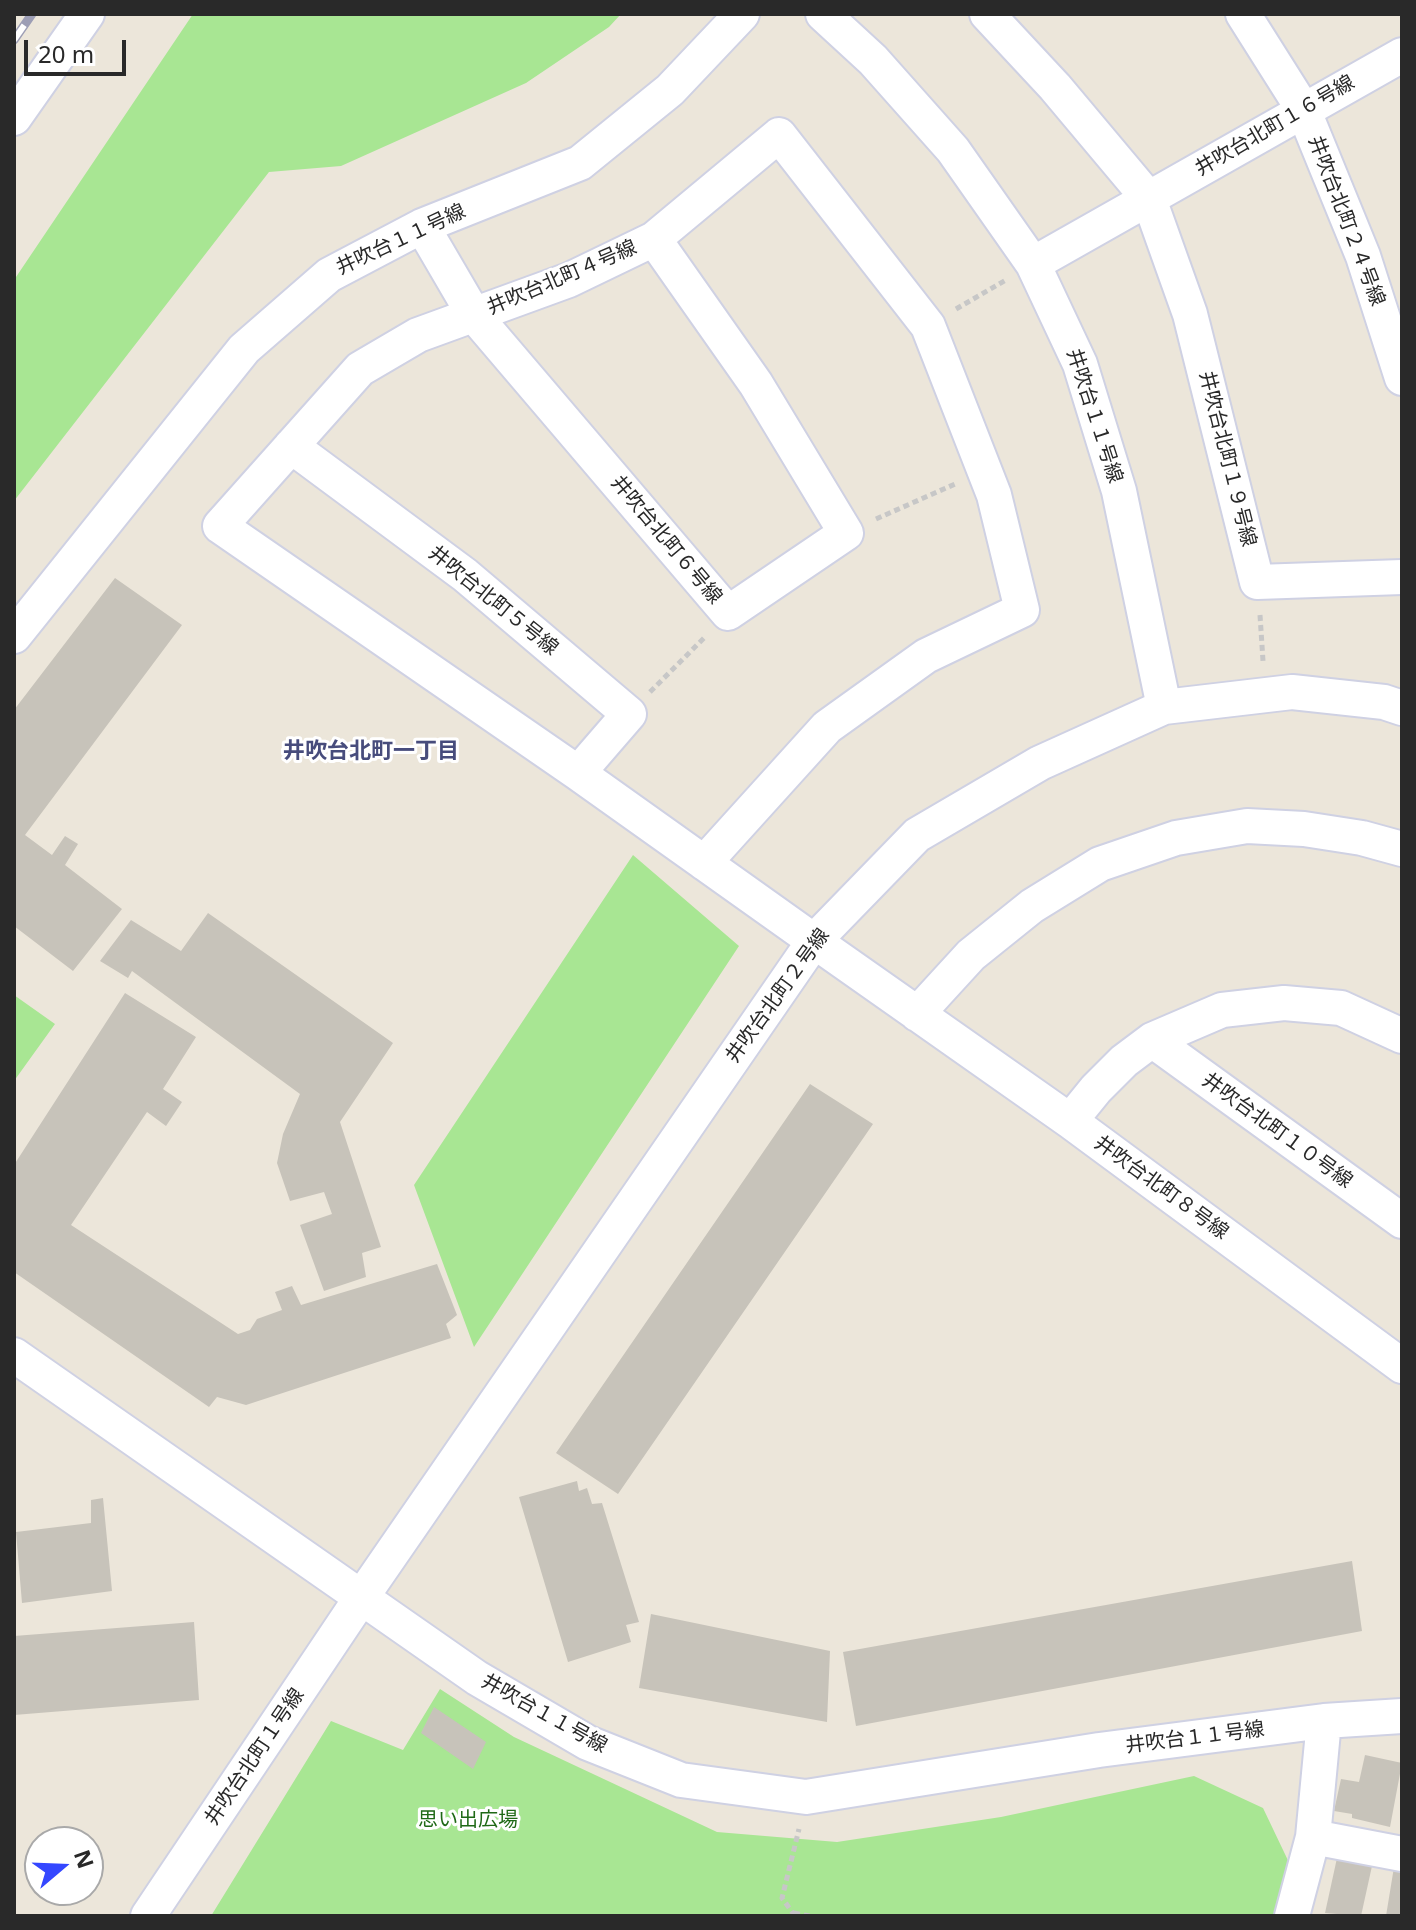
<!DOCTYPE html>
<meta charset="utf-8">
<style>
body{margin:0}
#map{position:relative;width:1416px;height:1930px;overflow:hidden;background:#ece6da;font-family:"Noto Sans",sans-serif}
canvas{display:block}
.frame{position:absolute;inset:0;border:16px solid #292929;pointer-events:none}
.north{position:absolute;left:24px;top:1826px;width:80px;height:80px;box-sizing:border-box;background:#fff;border:2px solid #a9a9a9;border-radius:50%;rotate:71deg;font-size:22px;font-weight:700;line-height:32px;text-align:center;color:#292929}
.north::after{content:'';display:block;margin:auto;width:28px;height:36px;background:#3447ff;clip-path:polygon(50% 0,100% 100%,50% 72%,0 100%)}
.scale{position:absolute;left:24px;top:40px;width:102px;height:36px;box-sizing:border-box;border:4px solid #292929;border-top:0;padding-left:10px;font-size:24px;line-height:28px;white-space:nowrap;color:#292929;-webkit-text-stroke:6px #fff;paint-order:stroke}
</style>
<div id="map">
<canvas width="1416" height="1930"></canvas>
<div class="frame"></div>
<div class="north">N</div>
<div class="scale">20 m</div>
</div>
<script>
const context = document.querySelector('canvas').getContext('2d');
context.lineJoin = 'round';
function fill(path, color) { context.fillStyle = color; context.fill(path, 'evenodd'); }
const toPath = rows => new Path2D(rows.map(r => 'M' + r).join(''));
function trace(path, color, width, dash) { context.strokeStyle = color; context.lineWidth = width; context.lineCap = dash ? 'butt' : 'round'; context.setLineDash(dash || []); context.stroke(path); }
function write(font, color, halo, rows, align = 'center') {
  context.font = font + ' "Noto Sans","Noto Sans JP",sans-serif'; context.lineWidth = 6; context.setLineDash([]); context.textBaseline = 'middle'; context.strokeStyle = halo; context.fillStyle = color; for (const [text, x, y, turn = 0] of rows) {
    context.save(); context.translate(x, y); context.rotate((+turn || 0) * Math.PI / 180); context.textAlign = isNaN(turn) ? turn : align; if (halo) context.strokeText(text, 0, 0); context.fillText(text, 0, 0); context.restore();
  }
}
const green = toPath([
 [193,14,621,14,609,27,526,83,341,166,269,172,14,501,14,280],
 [633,855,739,946,474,1347,414,1185],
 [14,995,55,1024,14,1081],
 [440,1689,514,1737,717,1832,837,1842,1001,1817,1194,1776,1263,1808,1294,1873,1286,1916,211,1916,331,1721,403,1750]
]);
const building = toPath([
 [115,578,182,625,25,835,52,855,65,836,78,844,65,865,122,909,73,971,14,926,14,710],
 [208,913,393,1043,340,1122,381,1247,362,1253,366,1277,324,1291,300,1225,332,1214,324,1192,290,1201,277,1163,283,1134,300,1094,132,971,128,978,100,961,131,920,181,951],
 [125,993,196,1037,163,1089,182,1102,166,1126,147,1112,71,1225,238,1334,250,1330,257,1319,282,1310,275,1292,292,1286,301,1305,437,1264,457,1315,446,1324,451,1338,246,1405,217,1397,209,1407,14,1272,14,1165],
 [810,1084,873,1124,618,1494,556,1453],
 [577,1481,579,1491,587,1488,592,1504,602,1503,639,1622,626,1625,631,1642,568,1662,519,1497],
 [103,1498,112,1591,22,1603,16,1532,91,1523,91,1500],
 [1352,1561,1362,1631,856,1726,843,1652],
 [651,1614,830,1651,827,1722,639,1688],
 [194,1622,199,1700,14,1715,14,1636],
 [434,1707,486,1742,473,1769,421,1733],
 [1365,1755,1402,1763,1390,1827,1352,1818,1352,1814,1334,1811,1341,1779,1359,1782],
 [1337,1858,1372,1866,1361,1916,1325,1913],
 [1394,1867,1402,1869,1402,1916,1386,1916]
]);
const path = toPath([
 [956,309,1006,280],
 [876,519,955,484],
 [1260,615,1263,661],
 [650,692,705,637],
 [794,1913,810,1916],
 [795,1916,782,1898,799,1829]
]);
const minor = toPath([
 [823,14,873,60,953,150,1033,264,1080,364,1119,491,1164,707],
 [987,14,1055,87,1149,199,1190,314,1257,582,1402,577],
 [1243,14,1303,109,1363,256,1402,378],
 [14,118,87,14],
 [422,226,474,315,728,613,846,533,756,384,654,239],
 [1033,264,1402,55],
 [291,446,465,575,629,714,578,773],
 [14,636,244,349,329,275,422,226,580,163,670,90,742,14],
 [704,863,827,727,926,656,1022,610,994,495,928,326,779,135,654,239,569,280,418,335,360,369,220,526,578,773,814,941,1070,1121,1402,1366],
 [917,1014,971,955,1032,906,1100,864,1176,838,1247,826,1304,829,1362,838,1402,849],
 [1152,1040,1402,1221],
 [1070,1121,1096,1089,1124,1061,1152,1040,1222,1010,1284,1003,1341,1008,1402,1036],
 [14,1355,477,1678,588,1743,681,1780,806,1797,1099,1750,1324,1721,1402,1716],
 [1313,1837,1402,1854],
 [148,1916,361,1598,814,941,917,835,1040,763,1164,707,1292,692,1384,702,1402,708],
 [1292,1916,1313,1837,1324,1721]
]);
const rail = toPath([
 [14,40,32,14]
]);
const streetNames = [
 ["井吹台北町１６号線",1275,126,-30],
 ["井吹台北町２４号線",1346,221,69],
 ["井吹台１１号線",401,240,-25],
 ["井吹台北町４号線",562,278,-23],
 ["井吹台１１号線",1094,416,72],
 ["井吹台北町１９号線",1227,459,76],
 ["井吹台北町６号線",666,540,50],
 ["井吹台北町５号線",493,601,39],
 ["井吹台北町２号線",778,996,-54],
 ["井吹台北町１０号線",1277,1131,36],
 ["井吹台北町８号線",1161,1188,36],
 ["井吹台１１号線",544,1714,29],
 ["井吹台１１号線",1195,1738,-7],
 ["井吹台北町１号線",255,1757,-56]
];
const parkNames = [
 ["思い出広場",468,1820]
];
const neighbourhoodNames = [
 ["井吹台北町一丁目",371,752]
];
fill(green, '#a8e693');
fill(building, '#c7c3ba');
trace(minor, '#cfd1e3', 38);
trace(path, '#c7c7c7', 5, [6, 4]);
trace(minor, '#fff', 34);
trace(rail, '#9d9eb5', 9);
trace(rail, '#fff', 6, [18]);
write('20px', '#292929', '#fff', streetNames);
write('20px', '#1f6916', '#fff', parkNames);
write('bold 22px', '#474c7c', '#fff', neighbourhoodNames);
</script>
